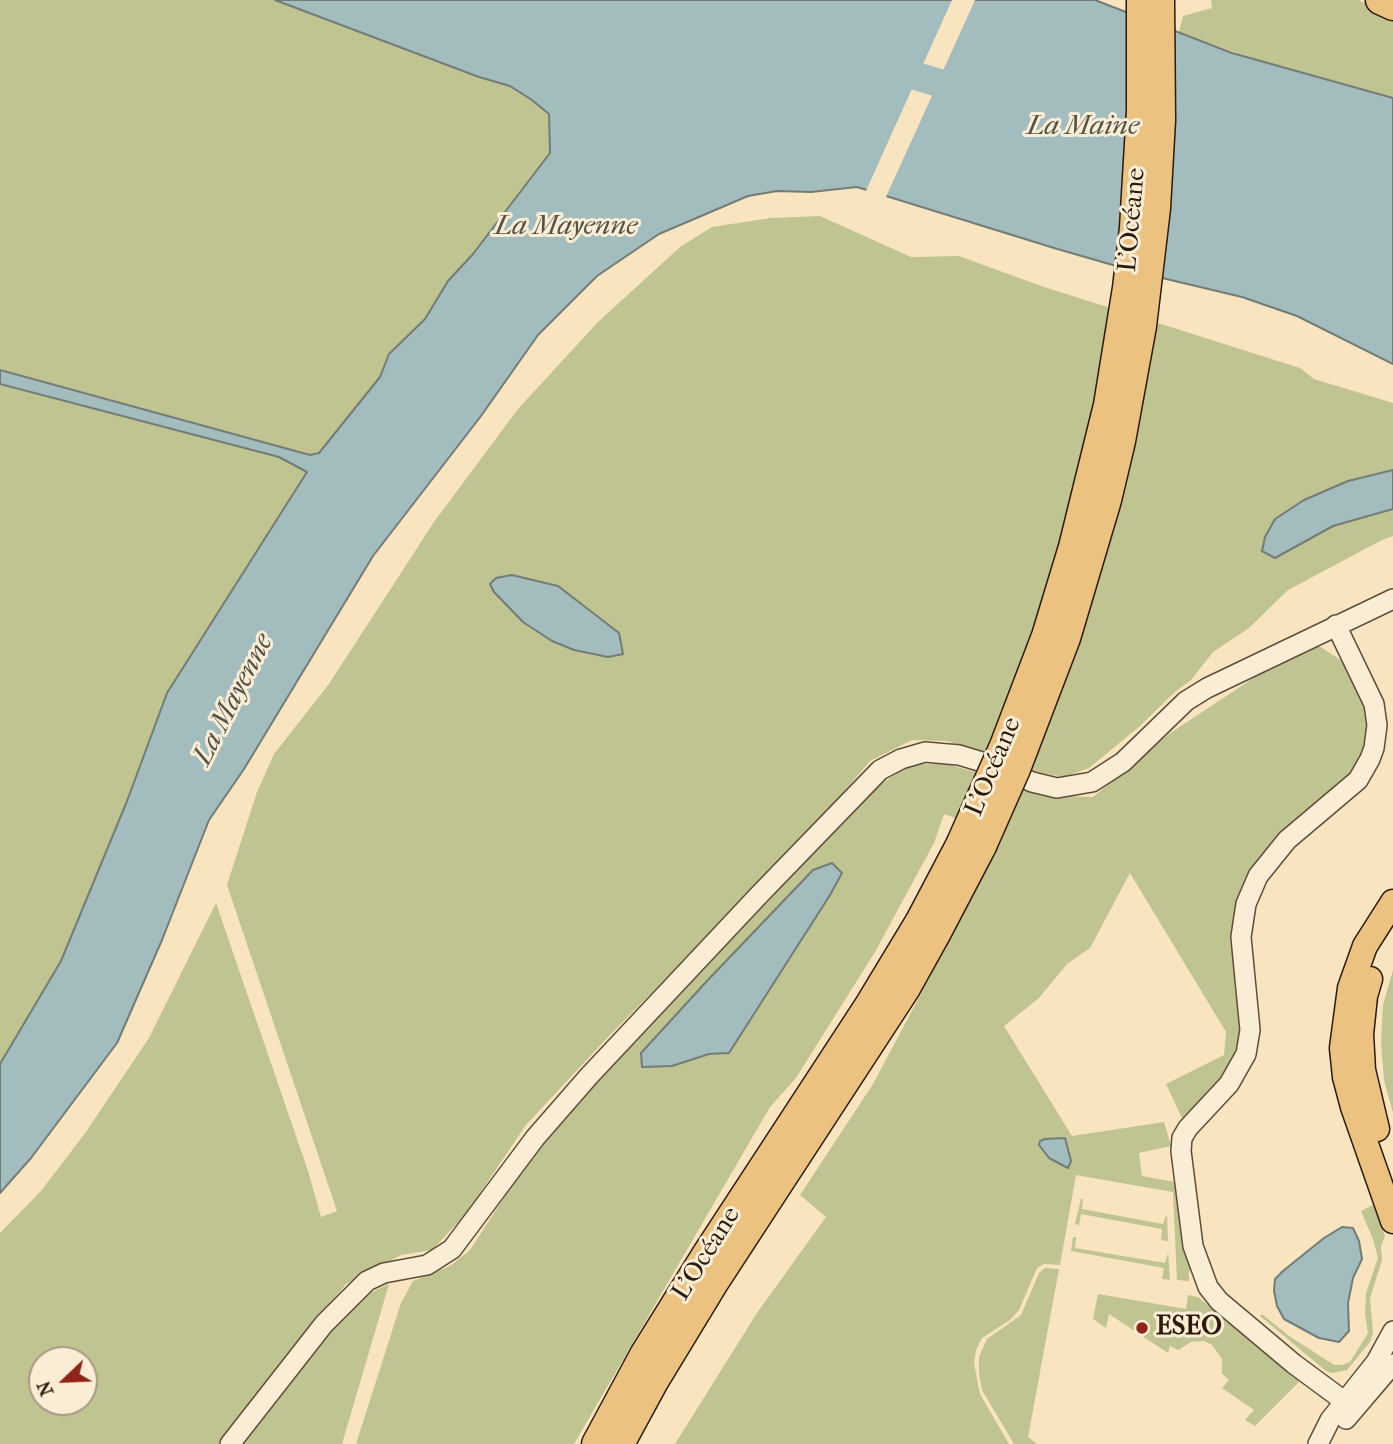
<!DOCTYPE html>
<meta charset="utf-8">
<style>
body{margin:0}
#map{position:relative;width:1393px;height:1444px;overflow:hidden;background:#f8e4bf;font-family:"IM FELL French Canon",serif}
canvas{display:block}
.north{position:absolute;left:28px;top:1346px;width:70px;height:70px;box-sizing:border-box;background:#faedd5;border:2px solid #a79984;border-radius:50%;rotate:247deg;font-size:19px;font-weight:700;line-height:28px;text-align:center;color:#2b1b0b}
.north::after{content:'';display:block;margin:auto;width:24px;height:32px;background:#8f2418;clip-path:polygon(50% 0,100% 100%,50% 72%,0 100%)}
</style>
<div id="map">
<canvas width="1393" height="1444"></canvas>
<div class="north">N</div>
</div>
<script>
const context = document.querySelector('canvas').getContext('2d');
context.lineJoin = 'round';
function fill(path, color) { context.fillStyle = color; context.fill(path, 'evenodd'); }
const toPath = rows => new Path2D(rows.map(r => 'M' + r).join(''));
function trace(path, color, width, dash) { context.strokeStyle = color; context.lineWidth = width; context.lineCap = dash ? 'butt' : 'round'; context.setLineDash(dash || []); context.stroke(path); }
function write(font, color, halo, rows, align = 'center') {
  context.font = font + ' "IM FELL French Canon",serif'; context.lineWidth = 6; context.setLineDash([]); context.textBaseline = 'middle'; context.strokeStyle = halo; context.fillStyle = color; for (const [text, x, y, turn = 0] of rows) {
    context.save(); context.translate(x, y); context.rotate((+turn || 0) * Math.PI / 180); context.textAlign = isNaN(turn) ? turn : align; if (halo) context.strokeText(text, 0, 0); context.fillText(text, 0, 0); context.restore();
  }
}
const green = toPath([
 [0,0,275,0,479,77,510,86,532,100,549,114,550,153,473,254,448,281,425,319,389,354,380,377,319,453,310,456,0,370],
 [1211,0,1358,0,1393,16,1393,98,1261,62,1179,32,1183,16,1212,8],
 [820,216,911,257,959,256,1041,286,1300,368,1314,379,1393,403,1393,470,1348,481,1275,558,1333,526,1393,509,1393,536,1382,540,1288,590,1249,628,1213,652,1191,680,1176,691,1140,726,1089,768,1064,777,1036,772,947,741,912,740,870,761,802,841,608,1037,526,1125,465,1215,432,1250,401,1255,346,1284,240,1414,222,1444,0,1444,0,1233,41,1191,86,1132,149,1038,216,903,308,1171,321,1217,337,1211,227,885,257,792,274,754,329,684,434,522,518,409,598,322,680,247,712,227,771,218],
 [512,575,558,586,585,608],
 [42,1360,84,1360,84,1402,42,1402],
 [0,384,279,457,307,472,167,693,127,801,61,961,0,1064],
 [1319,646,1345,663,1366,705,1370,739,1362,757,1344,781,1242,899,1242,1031,1235,1064,1183,1120,1166,1084,1224,1055,1226,1032,1130,873,1090,948,1067,964,1039,998,1004,1026,1072,1136,1164,1122,1171,1146,1139,1153,1142,1176,1180,1183,1196,1269,1189,1271,1189,1281,1177,1280,1173,1192,1076,1175,1060,1265,1044,1264,1037,1268,1019,1310,1010,1320,982,1338,976,1350,974,1363,980,1394,1009,1444,675,1444,757,1313,826,1217,800,1195,873,1084,967,907,1003,835,944,814,934,843,875,952,796,1078,770,1107,574,1444,356,1444,401,1303,413,1281,450,1266,470,1250,550,1127,868,793,911,764,948,764,1054,796,1093,797,1169,734,1276,663],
 [841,873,830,895,729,1053,709,1054,672,1066,641,1053,667,1026],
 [1393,970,1393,1113,1384,1080,1381,1042,1383,1005],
 [1081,1199,1083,1199,1082,1209,1163,1224,1167,1214,1168,1241,1161,1240,1162,1229,1081,1214,1079,1225,1075,1224],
 [1373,1205,1385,1236,1381,1246,1382,1260,1370,1298,1373,1333,1370,1342,1347,1370,1332,1373,1326,1371,1260,1316,1262,1314,1289,1336,1334,1365,1342,1365,1350,1362,1368,1333,1365,1314,1366,1293,1378,1258,1373,1239,1361,1211],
 [1073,1237,1076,1237,1075,1248,1165,1263,1168,1253,1170,1280,1162,1279,1164,1268,1071,1251],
 [1045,1268,1059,1269,1028,1437,1037,1444,1014,1444,982,1390,979,1374,979,1357,987,1339,1021,1315,1039,1273],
 [389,1284,342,1444,240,1444,344,1311,370,1293],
 [1098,1294,1186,1309,1188,1295,1198,1297,1300,1381,1255,1426,1245,1420,1254,1410,1222,1388,1229,1380,1222,1374,1222,1359,1212,1345,1204,1341,1191,1342,1178,1350,1170,1346,1168,1353,1109,1314,1106,1328,1093,1319]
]);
const water = toPath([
 [275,0,1095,0,1232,53,1393,98,1393,364,1297,316,1242,297,1137,272,1054,248,857,187,811,192,777,191,748,196,659,234,597,276,538,335,481,416,373,556,244,769,209,820,162,940,117,1043,31,1158,0,1193,0,1064,61,961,127,801,167,693,307,472,279,457,0,384,0,370,310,455,319,453,380,377,389,354,425,319,448,281,473,254,550,153,549,114,532,100,510,86,479,77,275,0],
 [1393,470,1393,509,1333,526,1275,558,1262,551,1265,537,1275,519,1304,500,1348,481,1393,470],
 [512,575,558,586,619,633,623,654,608,657,574,650,552,641,523,622,494,592,490,584,496,578,512,575],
 [832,863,842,873,830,895,729,1053,709,1054,672,1066,642,1067,641,1053,706,982,813,870,832,863],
 [1065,1138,1071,1161,1068,1168,1049,1158,1039,1145,1040,1141,1045,1139,1065,1138],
 [1342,1227,1353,1228,1359,1241,1362,1259,1353,1278,1348,1303,1349,1331,1339,1342,1319,1338,1284,1319,1277,1306,1274,1291,1275,1279,1283,1271,1324,1238,1342,1227]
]);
const pier = toPath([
 [952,0,975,0,937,84,919,77,918,79,936,87,885,199,865,193]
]);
const river = toPath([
 [880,65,978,95]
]);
const minor = toPath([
 [1336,625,1374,704,1377,725,1374,748,1370,759,1358,780,1287,840,1258,876,1246,904,1241,937,1250,1030,1246,1054,1229,1084,1188,1128,1182,1138,1181,1151,1193,1246,1208,1287,1219,1301,1294,1364,1344,1401],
 [1346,1419,1393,1364],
 [230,1444,324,1324,367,1281,384,1273,427,1265,452,1249,535,1138,589,1076,759,895,880,770,901,759,925,752,959,755,1002,768,1032,782,1057,788,1092,782,1123,762,1186,701,1207,688,1393,599],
 [1318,1444,1330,1420,1376,1362,1393,1331]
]);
const major = toPath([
 [1393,902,1365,946,1350,988,1342,1048,1345,1077,1353,1107,1393,1221],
 [1370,979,1365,996,1361,1034,1363,1070,1377,1129]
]);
const highway = toPath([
 [1380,0,1393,6],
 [596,1444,644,1355,706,1255,868,1007,920,921,960,845],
 [620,1444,653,1383,715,1281,906,988,936,934,982,846]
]);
const highwayBridge = toPath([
 [960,845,1004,746,1046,636,1073,547,1108,405,1127,288,1134,228,1141,110,1141,0],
 [982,846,1016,769,1066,638,1107,500,1121,441,1142,326,1156,208,1161,120,1160,0]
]);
const markers = [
 [1142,1328,7,"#8f2418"]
];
const streetNames = [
 ["L’Océane",1133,220,-85],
 ["L’Océane",994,767,-67],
 ["L’Océane",707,1254,-58]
];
const poiNames = [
 ["ESEO",1156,1328]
];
const waterNames = [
 ["La Maine",1083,127],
 ["La Mayenne",566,227],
 ["La Mayenne",234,700,-63]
];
fill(green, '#bfc490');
fill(water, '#a3bcbd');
trace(water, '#737c76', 2);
fill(pier, '#f8e4bf');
trace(river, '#a3bcbd', 28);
trace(minor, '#5e4d38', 22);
trace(major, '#2b1b0b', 27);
trace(highway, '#2b1b0b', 31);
trace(minor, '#faedd5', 19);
trace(major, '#ecc280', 24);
trace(highway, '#ecc280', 28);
trace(highwayBridge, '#2b1b0b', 31, []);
trace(highwayBridge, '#ecc280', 28);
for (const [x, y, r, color] of markers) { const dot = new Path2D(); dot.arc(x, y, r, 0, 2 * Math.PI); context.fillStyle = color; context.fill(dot); trace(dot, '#faedd5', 2.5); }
write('26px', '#2b1b0b', '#faedd5', streetNames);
write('bold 26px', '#2b1b0b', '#faedd5', poiNames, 'left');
write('italic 28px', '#555349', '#faedd5', waterNames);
</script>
